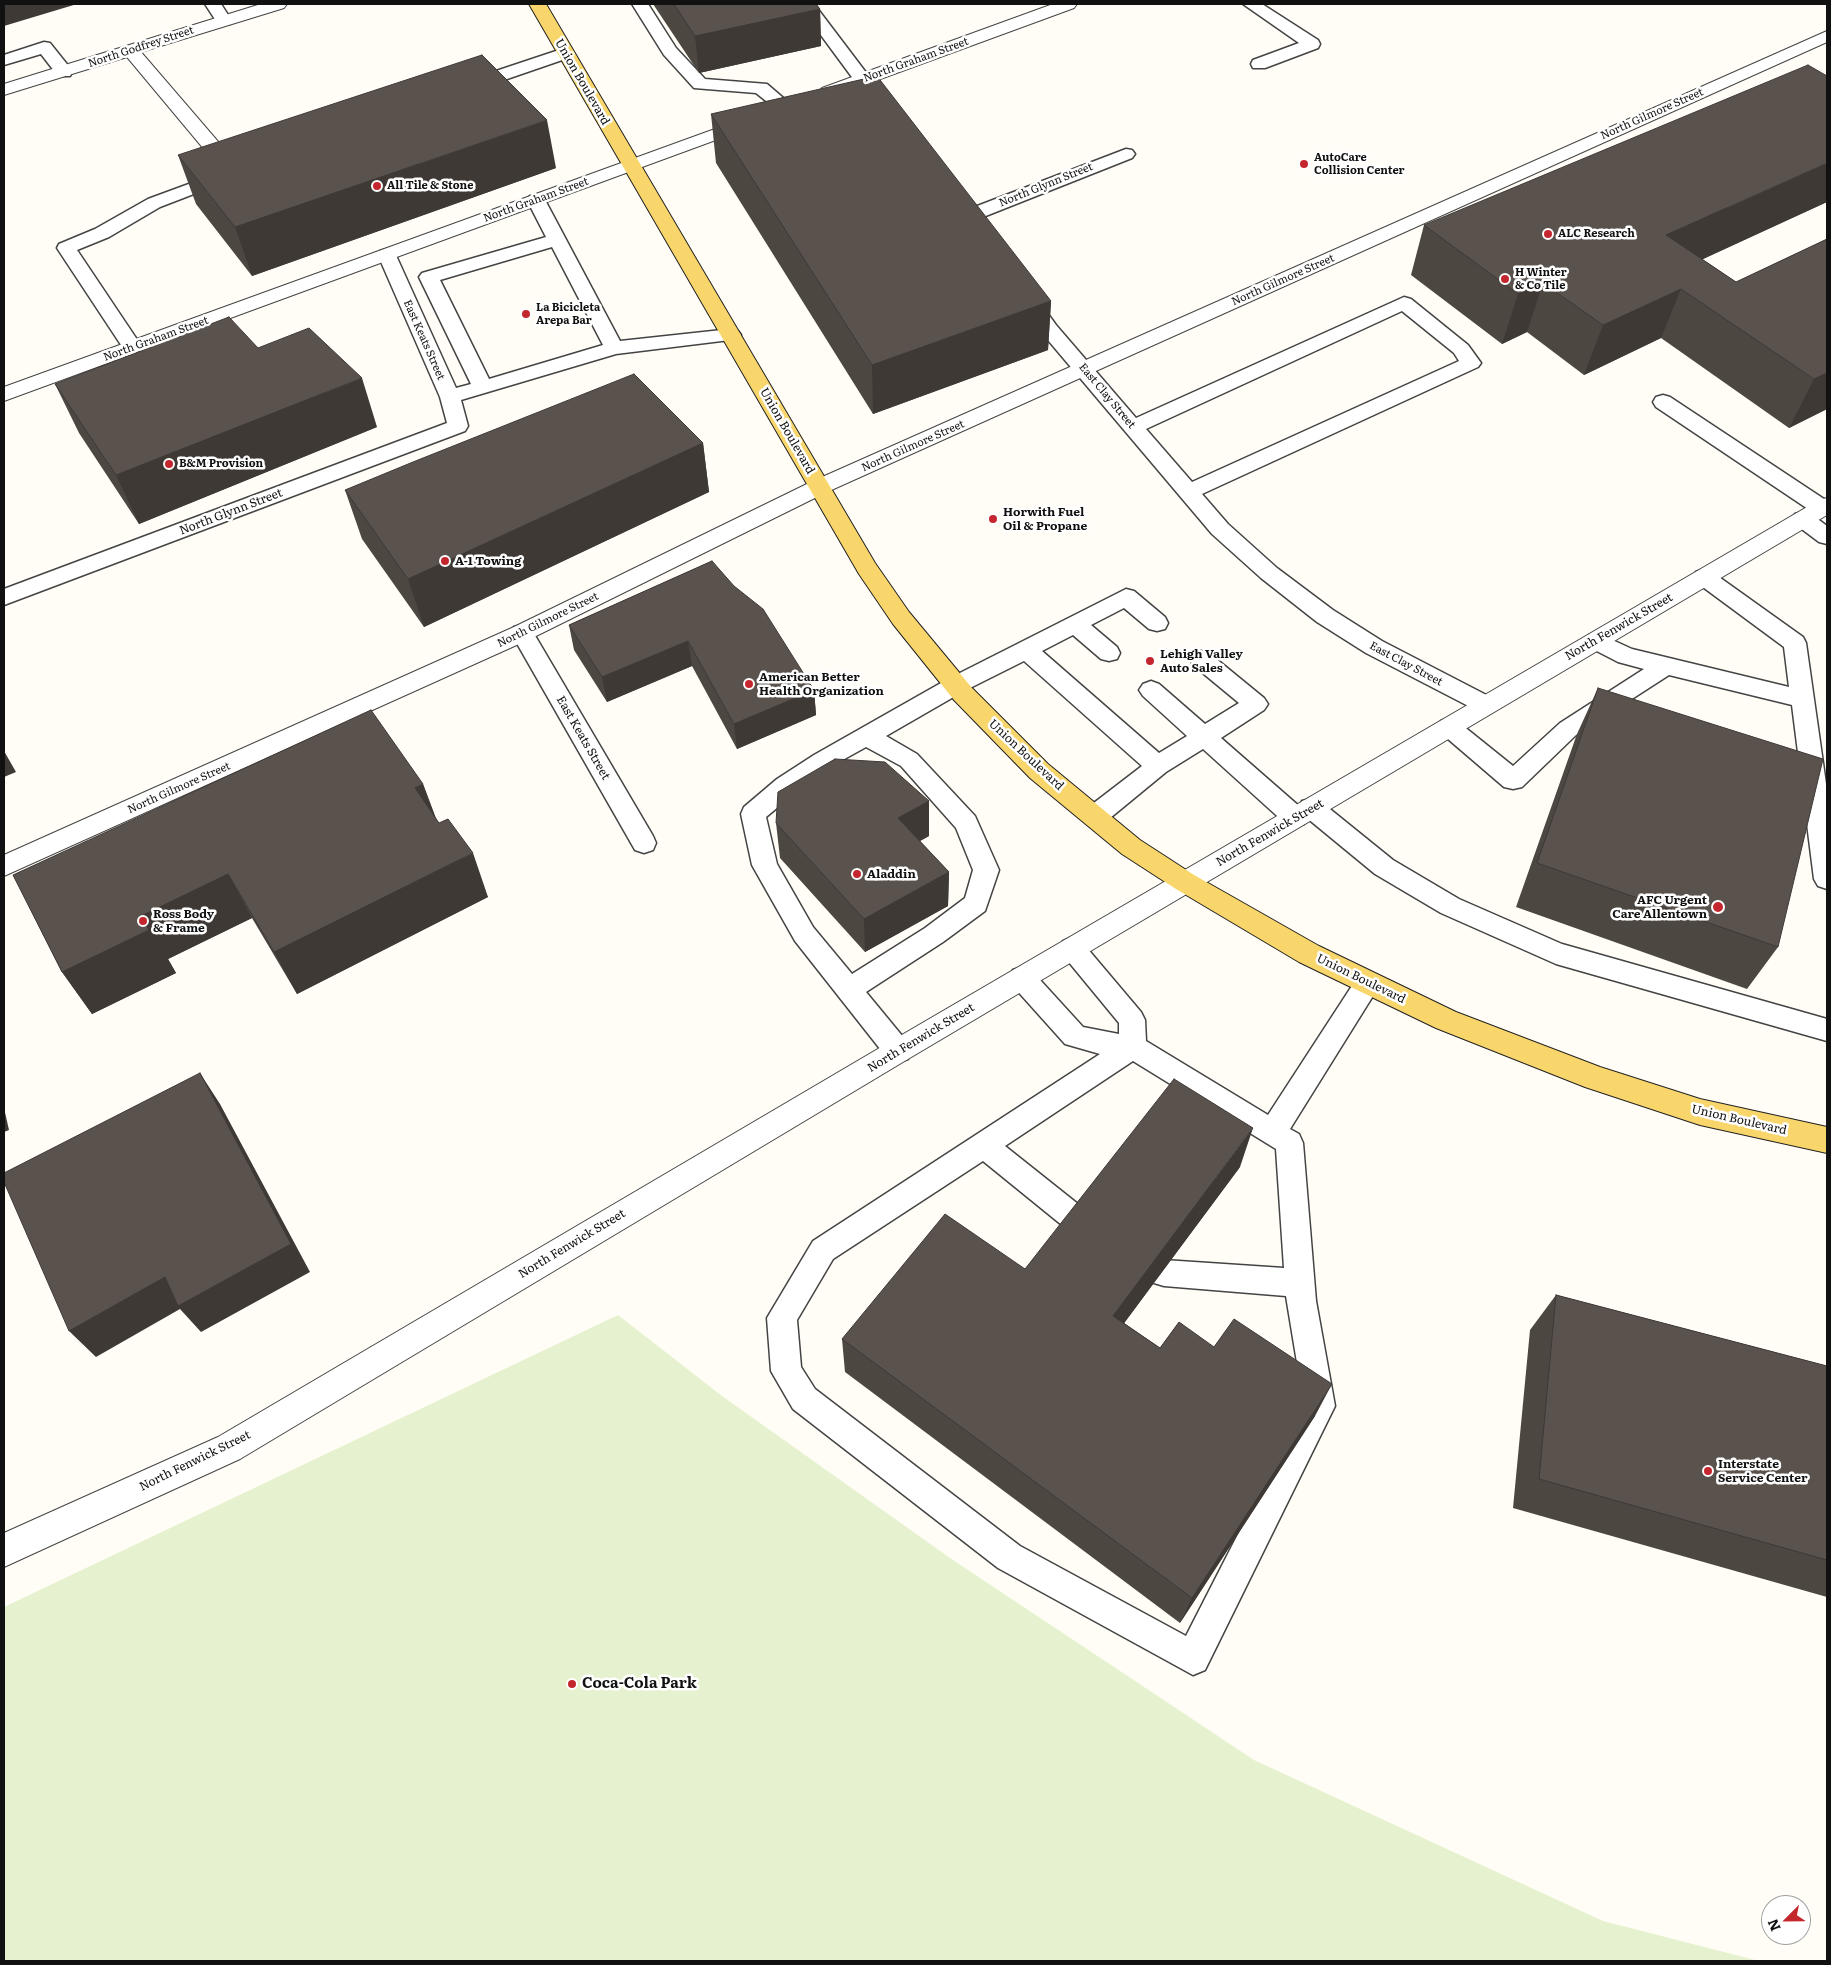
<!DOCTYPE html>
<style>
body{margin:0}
#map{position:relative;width:1831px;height:1965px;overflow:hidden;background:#fffdf5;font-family:Literata,serif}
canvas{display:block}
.frame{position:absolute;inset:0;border:5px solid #111;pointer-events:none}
.north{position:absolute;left:1761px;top:1895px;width:50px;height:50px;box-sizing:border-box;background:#fff;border:1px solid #a0a0a0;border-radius:50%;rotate:247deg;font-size:14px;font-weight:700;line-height:20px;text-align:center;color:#111}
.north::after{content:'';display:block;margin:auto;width:18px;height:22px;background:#c4262e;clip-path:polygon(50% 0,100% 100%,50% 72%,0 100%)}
</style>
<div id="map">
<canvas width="1831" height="1965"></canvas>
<div class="frame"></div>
<div class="north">N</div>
</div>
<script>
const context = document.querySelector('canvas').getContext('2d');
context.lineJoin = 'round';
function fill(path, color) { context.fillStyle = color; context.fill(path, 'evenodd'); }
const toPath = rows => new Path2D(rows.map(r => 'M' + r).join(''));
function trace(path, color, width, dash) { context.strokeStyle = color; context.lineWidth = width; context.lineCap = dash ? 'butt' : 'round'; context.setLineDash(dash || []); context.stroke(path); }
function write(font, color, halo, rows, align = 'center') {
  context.font = font + ' Literata,serif'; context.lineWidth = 5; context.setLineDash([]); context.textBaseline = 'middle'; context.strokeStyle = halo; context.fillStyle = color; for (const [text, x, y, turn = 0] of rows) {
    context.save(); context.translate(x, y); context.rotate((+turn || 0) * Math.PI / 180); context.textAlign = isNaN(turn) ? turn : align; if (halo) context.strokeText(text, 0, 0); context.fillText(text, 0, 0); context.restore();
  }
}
const pitch = toPath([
 [618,1315,722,1396,950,1558,1254,1760,1603,1921,1759,1961,4,1961,4,1607]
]);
const lane = toPath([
 [205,4,221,4,232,21,230,24,218,24,205,4],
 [632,4,648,4,676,48,705,79,767,84,795,108,792,112,786,113,780,112,756,93,694,88,664,55,632,4],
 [798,4,814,4,886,99,889,103,886,107,880,108,874,107,798,4],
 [1243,4,1262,4,1318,40,1320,44,1318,48,1265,68,1253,68,1251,64,1253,60,1299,43,1243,4],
 [44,42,50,43,70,68,72,72,70,76,58,76,41,54,4,65,4,55,44,42],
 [565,48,571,49,573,53,571,57,475,90,469,91,463,90,460,86,463,82,565,48],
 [1126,149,1132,150,1135,154,1132,158,973,221,966,223,959,221,957,217,959,213,1126,149],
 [224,171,230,172,233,176,230,180,160,207,109,237,77,250,142,347,139,351,132,353,125,351,57,248,59,244,95,229,148,199,224,171],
 [536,195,542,196,545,200,620,341,731,329,738,331,741,335,738,339,616,354,461,400,468,426,465,431,4,605,4,589,447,423,440,397,378,255,380,251,387,249,394,251,456,388,471,384,419,277,422,273,546,237,527,200,530,196,536,195],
 [552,247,603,345,489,379,440,280,552,247],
 [1028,294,1035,296,1056,325,1136,418,1404,297,1411,299,1468,345,1481,363,1478,367,1202,494,1228,524,1277,568,1333,610,1382,641,1494,699,1498,705,1494,711,1486,714,1478,711,1366,653,1317,622,1261,578,1212,534,1042,333,1018,300,1021,296,1028,294],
 [1402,311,1454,353,1459,361,1192,482,1146,429,1402,311],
 [1663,395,1670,397,1827,501,1827,514,1822,515,1814,513,1656,407,1653,402,1656,397,1663,395],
 [1803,512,1811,514,1827,526,1827,544,1819,542,1795,524,1792,519,1795,514,1803,512],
 [1704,569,1712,572,1803,637,1806,643,1827,791,1827,889,1818,886,1814,879,1792,705,1669,675,1576,735,1522,787,1513,789,1504,787,1441,733,1437,727,1441,721,1449,718,1457,721,1513,766,1560,723,1644,669,1618,662,1589,647,1586,641,1589,635,1597,633,1632,649,1789,687,1784,647,1696,582,1693,577,1696,572,1704,569],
 [1126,589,1134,591,1165,617,1168,623,1165,629,1157,631,1149,629,1124,608,1091,625,1117,647,1120,653,1117,659,1109,661,1101,659,1073,635,1042,651,1159,753,1187,736,1143,696,1139,690,1143,684,1151,681,1159,684,1205,724,1239,703,1193,665,1190,659,1193,653,1201,651,1209,653,1264,698,1268,704,1264,710,1221,738,1300,807,1302,801,1311,799,1320,801,1393,860,1459,899,1562,944,1827,1019,1827,1041,1556,964,1441,913,1375,874,1307,818,1304,824,1295,827,1286,824,1203,749,1166,772,1104,823,1095,826,1086,823,1083,816,1086,809,1142,766,1024,661,964,691,886,736,917,754,975,816,999,870,985,911,943,942,866,992,908,1043,911,1051,908,1059,898,1062,888,1059,795,941,752,865,741,814,744,807,777,779,814,755,948,679,1126,589],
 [866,747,901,766,956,828,973,870,965,898,925,928,852,974,813,927,777,864,766,817,795,793,830,767,866,747],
 [522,625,530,627,653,836,656,843,653,850,644,853,635,850,511,633,514,627,522,625],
 [1072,937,1081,941,1141,1012,1145,1020,1146,1041,1268,1115,1359,975,1368,972,1377,975,1381,983,1290,1129,1299,1134,1303,1143,1316,1301,1335,1406,1205,1670,1193,1675,998,1568,793,1409,771,1371,767,1318,813,1241,1100,1054,1065,1044,1013,986,1009,978,1013,970,1022,967,1031,970,1083,1027,1119,1034,1119,1023,1063,955,1059,948,1063,941,1072,937],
 [1133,1061,1276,1149,1284,1268,1164,1260,1154,1263,1149,1273,1154,1283,1164,1286,1286,1296,1304,1405,1186,1636,1020,1546,815,1389,801,1367,797,1320,833,1259,983,1161,1068,1230,1078,1234,1088,1230,1092,1221,1088,1212,1005,1146,1133,1061]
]);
const street = toPath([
 [261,4,287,4,284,8,141,52,227,152,229,156,227,160,220,162,213,160,127,57,4,95,4,84,261,4],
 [1053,4,1077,4,1074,8,834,96,828,97,822,96,819,92,822,88,1053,4],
 [1827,31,1827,42,827,492,530,639,4,876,4,855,514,627,811,482,1827,31],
 [748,117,754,118,757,122,754,126,4,401,4,387,748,117],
 [1827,498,1827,515,908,1059,240,1459,4,1567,4,1533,218,1437,888,1043,1819,500,1827,498]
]);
const primary = toPath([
 [529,4,546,4,875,563,909,612,972,688,1048,764,1140,840,1194,875,1319,946,1456,1012,1600,1067,1700,1099,1827,1127,1827,1153,1700,1125,1585,1087,1436,1028,1299,962,1176,889,1122,854,1030,778,954,700,893,624,859,574,529,4]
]);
const wall = toPath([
 [653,4,816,4,820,9,821,46,699,73],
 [711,114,1051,301,1048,350,873,414,716,163],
 [178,155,556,168,252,276,196,204],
 [1827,202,1702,259,1736,282,1827,239,1827,409,1789,428,1661,338,1584,375,1527,332,1502,344,1411,275,1424,225],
 [258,348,377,427,139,524,79,433,55,384],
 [703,443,709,492,424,627,362,539,345,490],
 [712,561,814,690,816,715,737,749,692,666,607,702,574,650,569,625],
 [1598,688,1778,947,1747,989,1516,907,1577,734],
 [423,784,436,819,488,897,297,994,252,918,168,959,176,973,92,1014,62,972,13,875],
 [929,801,929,836,920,841,949,872,948,906,865,952,780,858,776,823],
 [1240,1167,1124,1323,1160,1348,1315,1416,1180,1623,845,1372,842,1339,1025,1269],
 [1556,1295,1827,1366,1827,1597,1513,1508,1530,1330]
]);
const shadedWall = toPath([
 [4,4,77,4,4,26],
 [820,9,821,46,699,73,695,36],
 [547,120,556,168,252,276,235,227],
 [1827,163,1827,202,1647,285,1666,235],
 [1543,283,1527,332,1502,344,1518,294],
 [1681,289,1661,338,1584,375,1603,325],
 [1051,301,1048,350,873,414,872,365],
 [1827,373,1827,409,1789,428,1814,379],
 [362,378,377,427,139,524,116,475],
 [703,443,709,492,424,627,408,579],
 [688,641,692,666,607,702,602,677],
 [814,690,816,715,737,749,734,724],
 [4,751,16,772,4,777],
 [423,784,440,829,415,788],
 [929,801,929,836,898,853,898,818],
 [473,853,488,897,297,994,274,952],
 [949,872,948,906,865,952,864,919],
 [228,874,252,918,168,959,176,973,92,1014,62,972,141,916],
 [200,1073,220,1104,310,1272,201,1332,180,1309,96,1357,69,1331],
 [4,1108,9,1130,4,1132],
 [1253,1128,1240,1167,1105,1349,1113,1316],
 [1332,1384,1315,1416,1180,1623,1192,1598]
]);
const building = toPath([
 [674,4,816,4,820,9,695,36,674,4],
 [482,55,547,120,235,227,178,155,482,55],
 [1808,65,1827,76,1827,163,1666,235,1736,282,1827,239,1827,373,1814,379,1681,289,1603,325,1543,283,1518,294,1424,225,1808,65],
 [877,76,1051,301,872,365,711,114,877,76],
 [229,317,258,348,309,328,362,378,116,475,55,384,229,317],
 [634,374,703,443,408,579,345,490,413,462,634,374],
 [712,561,734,586,763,609,814,690,734,724,688,641,602,677,569,625,712,561],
 [1598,688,1823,759,1778,947,1537,863,1598,688],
 [371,710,423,784,415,788,439,823,448,819,473,853,274,952,228,874,141,916,149,930,62,972,13,875,371,710],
 [835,759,885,762,929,801,898,818,949,872,864,919,776,823,778,792,835,759],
 [200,1073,291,1244,178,1306,165,1277,69,1331,4,1182,4,1173,200,1073],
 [1174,1079,1253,1128,1113,1316,1160,1348,1179,1322,1214,1347,1234,1319,1332,1384,1192,1598,842,1339,945,1214,1025,1269,1174,1079],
 [1556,1295,1827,1366,1827,1560,1539,1479,1556,1295]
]);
const markers = [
 [1304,164,5,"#c4262e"],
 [377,186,5,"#c4262e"],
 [1548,234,5,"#c4262e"],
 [1505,279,5,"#c4262e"],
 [526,314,5,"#c4262e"],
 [169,464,5,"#c4262e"],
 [993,519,5,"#c4262e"],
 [445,561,5,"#c4262e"],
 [1150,661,5,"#c4262e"],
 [749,684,5,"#c4262e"],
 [857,874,5,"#c4262e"],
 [1718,907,6,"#c4262e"],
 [143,921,5,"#c4262e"],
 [1708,1471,5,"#c4262e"],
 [572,1684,5,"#c4262e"]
];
const farStreetnames = [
 ["North Godfrey Street",141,47,-18],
 ["North Graham Street",916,60,-20],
 ["North Gilmore Street",1652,114,-24],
 ["North Glynn Street",1046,185,-22],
 ["North Graham Street",536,200,-20],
 ["North Gilmore Street",1283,280,-24],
 ["North Graham Street",156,339,-20],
 ["East Keats Street",424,340,66],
 ["East Clay Street",1107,396,50],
 ["North Gilmore Street",913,446,-24],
 ["North Gilmore Street",548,620,-26],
 ["East Clay Street",1406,664,28],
 ["North Gilmore Street",179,788,-24]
];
const farPoinames = [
 ["AutoCare",1314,158],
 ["Collision Center",1314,171],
 ["All Tile & Stone",387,186],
 ["ALC Research",1558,234],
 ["H Winter",1515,273],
 ["& Co Tile",1515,286],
 ["La Bicicleta",536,308],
 ["Arepa Bar",536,321],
 ["B&M Provision",179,464]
];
const streetNames = [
 ["Union Boulevard",582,82,60],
 ["Union Boulevard",787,431,60],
 ["North Glynn Street",231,512,-21],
 ["North Fenwick Street",1619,627,-30],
 ["East Keats Street",583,738,60],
 ["Union Boulevard",1026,755,43],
 ["North Fenwick Street",1270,833,-30],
 ["Union Boulevard",1361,979,26],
 ["North Fenwick Street",921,1038,-31],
 ["Union Boulevard",1739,1120,13],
 ["North Fenwick Street",572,1244,-31],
 ["North Fenwick Street",195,1461,-26]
];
const poiNames = [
 ["Horwith Fuel",1003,512],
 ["Oil & Propane",1003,526],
 ["A-1 Towing",455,561],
 ["Lehigh Valley",1160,654],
 ["Auto Sales",1160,668],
 ["American Better",759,677],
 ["Health Organization",759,691],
 ["Aladdin",867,874],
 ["AFC Urgent",1707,900,"right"],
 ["Care Allentown",1707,914,"right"],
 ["Ross Body",153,914],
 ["& Frame",153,928],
 ["Interstate",1718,1464],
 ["Service Center",1718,1478]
];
const nearPoinames = [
 ["Coca-Cola Park",582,1684]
];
fill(pitch, '#e6f2cf');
trace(lane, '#444', 3);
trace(street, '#444', 2);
trace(primary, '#222', 2);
fill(lane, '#fff');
fill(street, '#fff');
fill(primary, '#f9d66b');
fill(wall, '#4d4742');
fill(shadedWall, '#3f3936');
fill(building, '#5a524d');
trace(building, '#3f3936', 1);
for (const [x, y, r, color] of markers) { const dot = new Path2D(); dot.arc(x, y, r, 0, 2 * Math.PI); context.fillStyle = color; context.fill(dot); trace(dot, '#fff', 2); }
write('11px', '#111', '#fff', farStreetnames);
write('bold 11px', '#111', '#fff', farPoinames, 'left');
write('12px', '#111', '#fff', streetNames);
write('bold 12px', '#111', '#fff', poiNames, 'left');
write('bold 15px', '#111', '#fff', nearPoinames, 'left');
</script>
